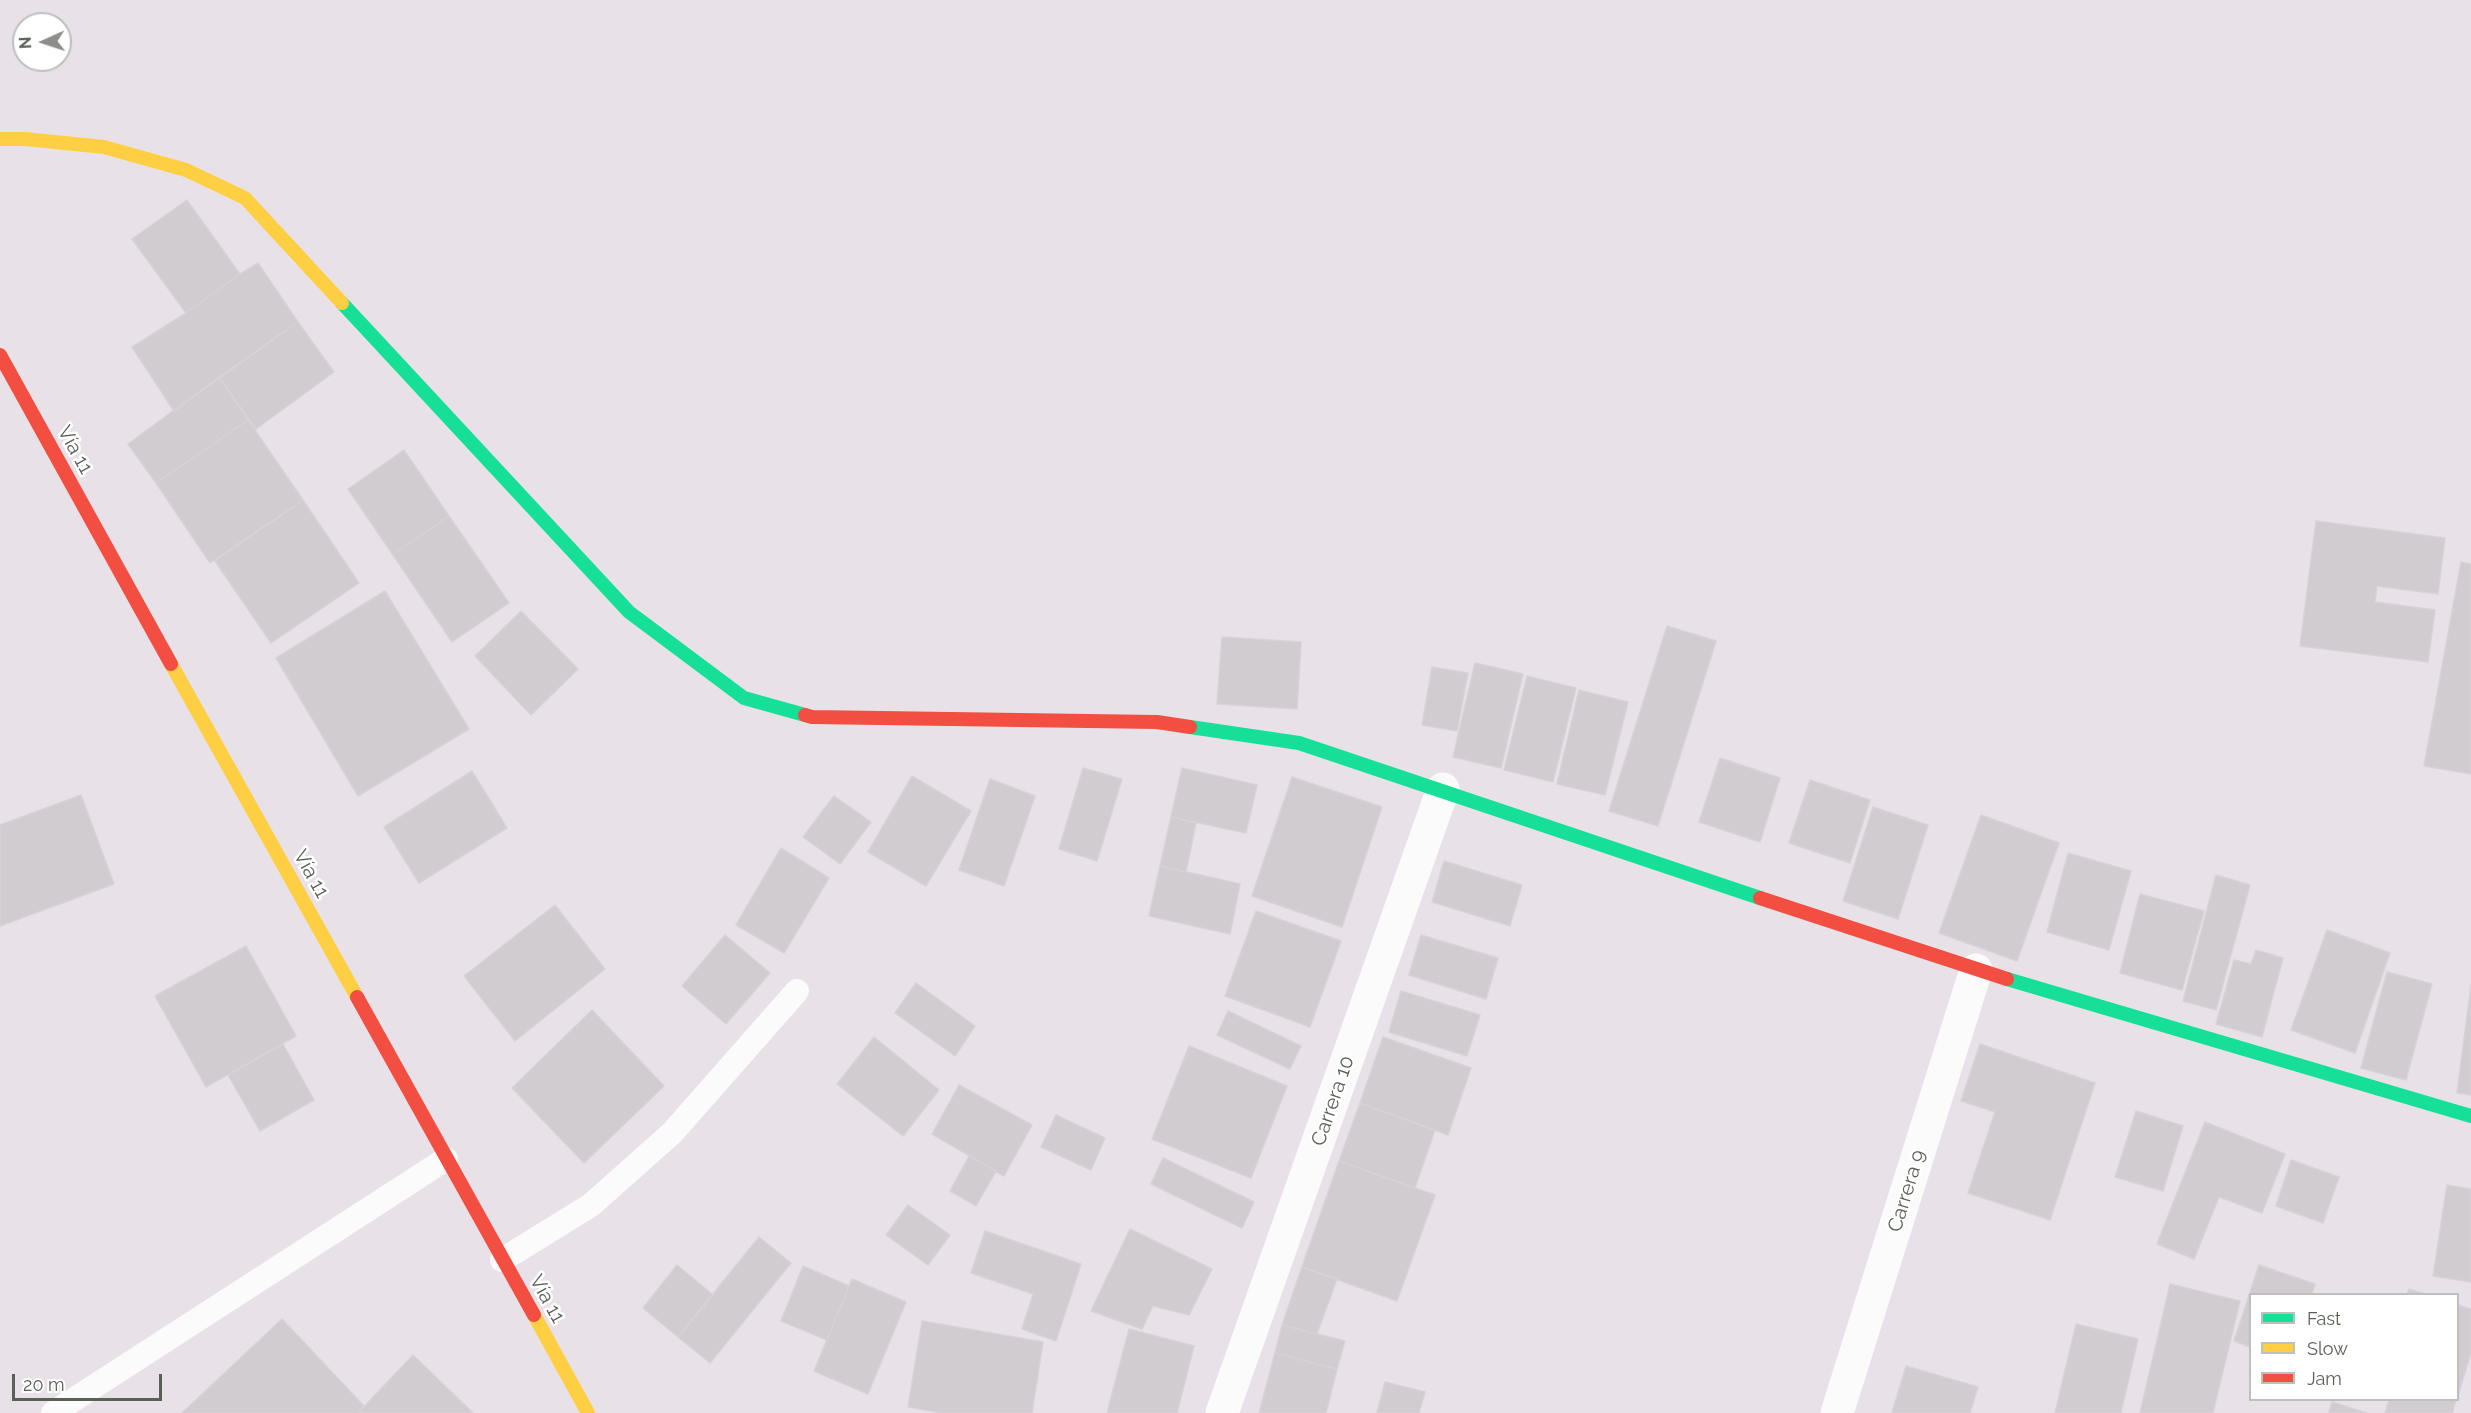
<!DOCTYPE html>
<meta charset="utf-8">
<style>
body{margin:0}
#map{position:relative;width:2471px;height:1413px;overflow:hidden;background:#e8e2e8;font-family:Raleway,sans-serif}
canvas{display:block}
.legend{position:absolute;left:2249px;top:1293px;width:210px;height:108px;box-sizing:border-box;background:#fff;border:2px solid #bdc0bc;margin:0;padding:8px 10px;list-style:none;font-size:18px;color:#596157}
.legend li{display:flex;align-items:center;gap:12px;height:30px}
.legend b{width:30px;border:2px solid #bdc0bc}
.north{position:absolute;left:12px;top:12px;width:60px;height:60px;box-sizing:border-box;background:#fff;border:2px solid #bdc0bc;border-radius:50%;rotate:267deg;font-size:16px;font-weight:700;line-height:24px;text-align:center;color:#596157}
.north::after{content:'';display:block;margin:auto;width:21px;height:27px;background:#8b8e8a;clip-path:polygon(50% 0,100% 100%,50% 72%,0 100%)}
.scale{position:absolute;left:12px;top:1374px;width:150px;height:27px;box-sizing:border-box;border:3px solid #596157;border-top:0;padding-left:8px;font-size:18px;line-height:21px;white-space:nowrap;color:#596157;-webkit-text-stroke:4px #fff;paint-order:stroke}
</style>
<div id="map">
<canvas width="2471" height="1413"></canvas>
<ul class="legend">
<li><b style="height:8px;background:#16e098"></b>Fast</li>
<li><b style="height:8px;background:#ffcf43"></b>Slow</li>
<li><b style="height:8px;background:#f24e42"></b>Jam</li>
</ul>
<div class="north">N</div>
<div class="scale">20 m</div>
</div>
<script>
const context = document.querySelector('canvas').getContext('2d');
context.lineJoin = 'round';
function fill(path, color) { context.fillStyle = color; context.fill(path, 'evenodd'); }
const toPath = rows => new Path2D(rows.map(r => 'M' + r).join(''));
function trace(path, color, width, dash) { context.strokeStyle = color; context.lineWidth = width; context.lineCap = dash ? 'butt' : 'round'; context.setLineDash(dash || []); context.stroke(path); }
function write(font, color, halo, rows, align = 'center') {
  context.font = font + ' Raleway,sans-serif'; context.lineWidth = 5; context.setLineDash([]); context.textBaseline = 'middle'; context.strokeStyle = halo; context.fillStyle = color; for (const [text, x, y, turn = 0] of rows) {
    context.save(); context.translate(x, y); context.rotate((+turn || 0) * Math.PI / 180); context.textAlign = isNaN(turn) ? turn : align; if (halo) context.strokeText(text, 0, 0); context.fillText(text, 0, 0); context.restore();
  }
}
const building = toPath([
 [187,200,240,274,186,313,132,239,187,200],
 [258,263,298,322,174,411,132,347,186,313,240,274,258,263],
 [298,322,334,372,256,429,219,377,298,322],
 [219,377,248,420,156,483,128,444,219,377],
 [248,420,303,500,210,563,156,483,248,420],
 [404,450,449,516,393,555,348,489,404,450],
 [303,500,359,583,271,643,215,561,303,500],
 [449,516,509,603,452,642,393,555,449,516],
 [2316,521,2445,538,2438,594,2377,586,2375,602,2435,610,2428,662,2300,646,2316,521],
 [2461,562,2471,564,2471,774,2424,766,2461,562],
 [385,591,469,729,358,796,276,658,385,591],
 [521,611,578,669,531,715,475,656,521,611],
 [1667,626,1716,641,1658,826,1609,811,1667,626],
 [1222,637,1301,642,1297,709,1217,704,1222,637],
 [1475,663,1523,674,1501,768,1453,757,1475,663],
 [1432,667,1468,673,1457,731,1422,725,1432,667],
 [1527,676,1576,688,1553,782,1504,770,1527,676],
 [1579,690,1628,702,1605,795,1557,784,1579,690],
 [1720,758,1780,778,1760,842,1699,822,1720,758],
 [1083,768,1122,779,1097,861,1059,849,1083,768],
 [1182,768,1257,785,1246,833,1171,817,1182,768],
 [472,771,507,828,419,883,384,827,472,771],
 [912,776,971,811,926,886,868,852,912,776],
 [1292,777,1382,807,1342,927,1252,896,1292,777],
 [990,779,1035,796,1004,886,959,870,990,779],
 [1810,780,1870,800,1850,863,1789,843,1810,780],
 [81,795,114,884,0,926,0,825,81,795],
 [834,796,871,822,840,864,803,837,834,796],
 [1873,807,1928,825,1898,919,1843,901,1873,807],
 [1981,815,2059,843,2017,961,1939,933,1981,815],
 [1171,817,1196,823,1186,872,1160,866,1171,817],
 [781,848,829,878,784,953,736,925,781,848],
 [2068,853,2131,871,2109,950,2047,932,2068,853],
 [1444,861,1522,885,1510,926,1432,902,1444,861],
 [1160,866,1240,884,1230,934,1149,916,1160,866],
 [2216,875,2250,885,2216,1010,2183,1001,2216,875],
 [2140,894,2204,911,2182,990,2120,973,2140,894],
 [555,905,605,969,515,1041,464,976,555,905],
 [1256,911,1341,941,1310,1027,1225,996,1256,911],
 [2327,930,2390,953,2355,1053,2291,1030,2327,930],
 [725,935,770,973,726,1024,682,986,725,935],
 [1421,935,1498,958,1486,999,1409,975,1421,935],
 [246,946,296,1036,206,1087,155,996,246,946],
 [2256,950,2283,958,2262,1037,2216,1024,2234,960,2251,964,2256,950],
 [2387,972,2432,984,2406,1080,2361,1068,2387,972],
 [916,983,975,1026,955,1056,895,1013,916,983],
 [2471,985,2471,1095,2457,1093,2471,985],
 [1401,991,1480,1015,1467,1056,1389,1032,1401,991],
 [592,1010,664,1086,584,1163,512,1088,592,1010],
 [1228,1011,1301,1046,1290,1069,1217,1035,1228,1011],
 [874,1037,939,1090,903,1136,837,1084,874,1037],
 [1383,1037,1471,1068,1448,1135,1360,1103,1383,1037],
 [283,1044,314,1100,260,1131,228,1075,283,1044],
 [1980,1044,2095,1083,2050,1220,1968,1193,1995,1112,1961,1101,1980,1044],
 [1189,1046,1287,1086,1251,1178,1152,1139,1189,1046],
 [959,1085,1032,1125,1004,1176,932,1134,959,1085],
 [1360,1103,1435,1130,1415,1188,1339,1161,1360,1103],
 [2136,1111,2183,1126,2163,1191,2115,1177,2136,1111],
 [1056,1115,1105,1138,1091,1170,1041,1147,1056,1115],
 [2205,1122,2285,1154,2262,1213,2219,1197,2194,1259,2157,1244,2205,1122],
 [969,1156,996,1171,976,1206,950,1191,969,1156],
 [1163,1158,1254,1202,1242,1228,1151,1184,1163,1158],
 [2291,1160,2339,1177,2323,1223,2276,1206,2291,1160],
 [1339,1161,1435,1195,1397,1301,1302,1267,1339,1161],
 [2447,1185,2471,1189,2471,1282,2433,1276,2447,1185],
 [908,1205,950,1235,928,1265,886,1235,908,1205],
 [1130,1229,1212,1269,1189,1315,1153,1306,1142,1329,1091,1311,1130,1229],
 [985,1231,1081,1264,1056,1341,1022,1329,1033,1294,971,1273,985,1231],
 [759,1237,791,1263,710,1363,678,1337,759,1237],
 [677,1265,713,1295,678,1337,643,1308,677,1265],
 [2259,1265,2315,1284,2312,1294,2250,1294,2250,1347,2234,1341,2259,1265],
 [803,1266,849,1286,827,1340,781,1321,803,1266],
 [1302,1267,1337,1279,1317,1334,1282,1325,1302,1267],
 [852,1279,906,1302,868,1394,814,1371,852,1279],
 [2170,1284,2240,1301,2213,1413,2140,1413,2170,1284],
 [2409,1289,2425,1294,2407,1294,2409,1289],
 [2458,1305,2471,1309,2471,1352,2458,1396,2458,1305],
 [282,1319,364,1406,357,1413,182,1413,282,1319],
 [922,1321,1043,1342,1032,1413,942,1413,908,1407,922,1321],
 [2076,1324,2138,1339,2121,1413,2055,1413,2076,1324],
 [1282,1325,1345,1341,1337,1369,1275,1353,1282,1325],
 [1129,1329,1194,1346,1177,1413,1107,1413,1129,1329],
 [1275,1353,1337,1369,1326,1413,1259,1413,1275,1353],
 [413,1355,473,1413,358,1413,413,1355],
 [1906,1366,1978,1387,1970,1413,1892,1413,1906,1366],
 [1385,1382,1425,1392,1419,1413,1377,1413,1385,1382],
 [2389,1400,2456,1400,2452,1413,2385,1413,2389,1400],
 [2332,1402,2367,1413,2329,1413,2332,1402]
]);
const lane = toPath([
 [502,1260,591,1205,672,1133,797,991],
 [53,1413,446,1159]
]);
const street = toPath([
 [1222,1413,1443,789],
 [1837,1413,1976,970]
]);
const fast = toPath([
 [342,303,629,612,744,698,805,715],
 [1190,727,1299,743,1760,898],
 [2007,979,2471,1116]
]);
const slow = toPath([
 [0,139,25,139,104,147,186,170,245,198,342,303],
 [171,664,357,997],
 [534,1315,588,1413]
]);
const jam = toPath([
 [0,355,171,664],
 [805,715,812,717,1157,722,1190,727],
 [1760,898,2007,979],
 [357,997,534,1315]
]);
const streetNames = [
 ["Vía 11",75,450,61],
 ["Vía 11",311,874,61],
 ["Carrera 10",1333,1101,-71],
 ["Carrera 9",1907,1191,-73],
 ["Vía 11",547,1299,61]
];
fill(building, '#d0ccd0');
trace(building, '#d7d1d8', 1.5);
trace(lane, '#fcfbfc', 24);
trace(street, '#fcfbfc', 33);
trace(fast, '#16e098', 14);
trace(slow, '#ffcf43', 14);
trace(jam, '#f24e42', 14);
write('20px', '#596157', '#fff', streetNames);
</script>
